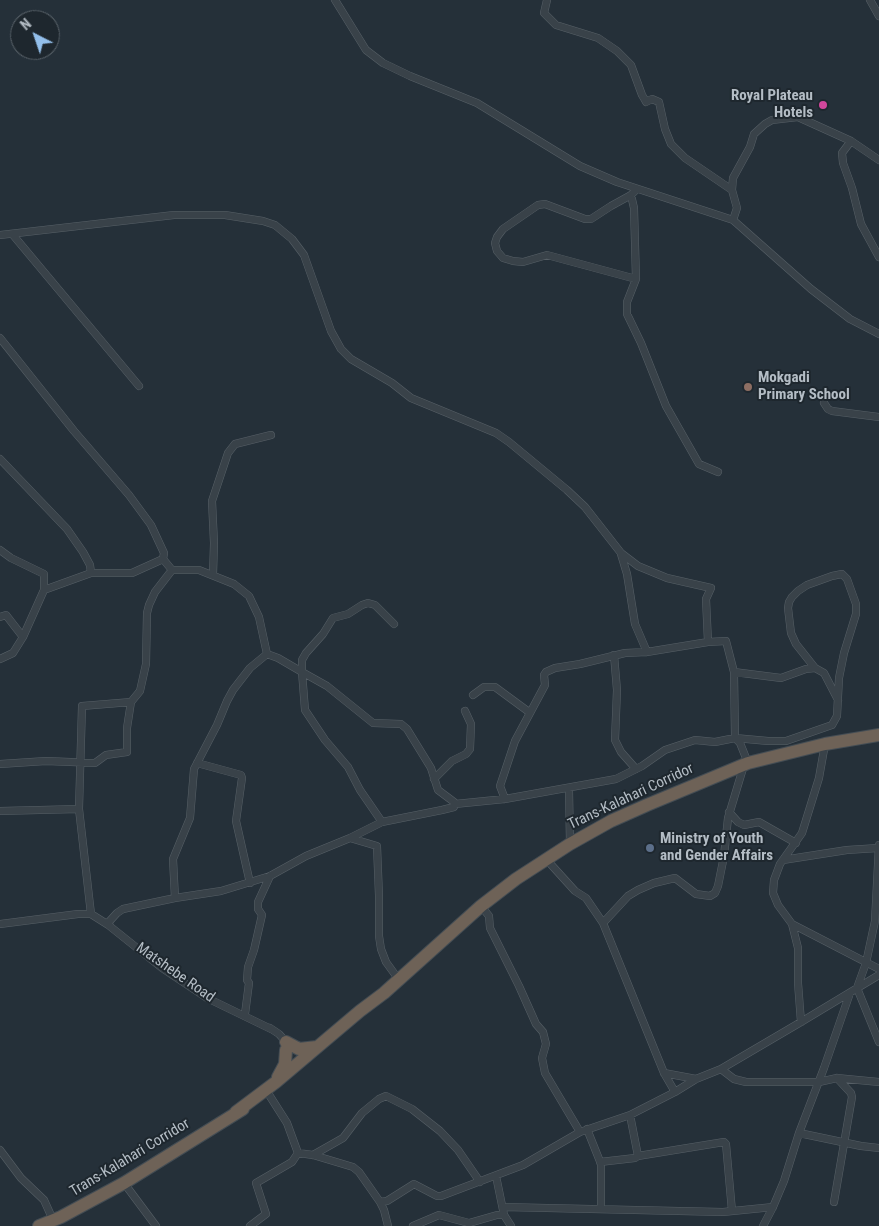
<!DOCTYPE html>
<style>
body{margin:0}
#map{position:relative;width:879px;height:1226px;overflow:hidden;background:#253039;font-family:"Roboto Condensed",sans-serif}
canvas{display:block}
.north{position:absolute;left:10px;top:10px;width:50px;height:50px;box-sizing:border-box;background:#1e272e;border:1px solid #5a636a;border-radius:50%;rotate:319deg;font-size:14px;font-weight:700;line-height:20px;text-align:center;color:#b4bdc5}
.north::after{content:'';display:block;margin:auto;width:18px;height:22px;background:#93bfeb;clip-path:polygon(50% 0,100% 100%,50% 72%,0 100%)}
</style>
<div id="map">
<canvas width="879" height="1226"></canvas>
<div class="north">N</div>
</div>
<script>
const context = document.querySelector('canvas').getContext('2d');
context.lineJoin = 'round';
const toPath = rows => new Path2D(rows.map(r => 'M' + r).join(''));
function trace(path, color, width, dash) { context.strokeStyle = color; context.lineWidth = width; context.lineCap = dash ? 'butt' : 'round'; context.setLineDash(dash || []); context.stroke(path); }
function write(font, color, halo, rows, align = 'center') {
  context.font = font + ' "Roboto Condensed",sans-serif'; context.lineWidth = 4; context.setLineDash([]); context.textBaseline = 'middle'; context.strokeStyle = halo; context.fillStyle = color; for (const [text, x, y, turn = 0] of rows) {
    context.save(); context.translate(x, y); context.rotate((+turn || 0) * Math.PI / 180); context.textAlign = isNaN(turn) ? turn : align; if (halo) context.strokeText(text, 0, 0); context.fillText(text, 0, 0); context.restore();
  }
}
const street = toPath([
 [335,0,366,50,383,63,410,76,477,103,580,166,617,182,733,220,811,289,850,319,879,334],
 [547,0,544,13,556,25,598,38,617,51,631,65,642,95,645,100,646,102,652,99,659,102,665,129,671,144,685,158,732,190],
 [870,0,879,16],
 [851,141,842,153,843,163,852,188,861,224,879,257],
 [631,195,634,208,636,279,627,302,627,314,641,343,666,406,699,464,718,472],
 [733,220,737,208,732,190,733,178,750,147,754,134,765,124,772,120,798,117,851,141,879,160],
 [0,235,174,215,225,215,263,221,275,225,292,239,304,255,331,331,341,349,351,359,392,383,411,398,496,433,509,442,567,490,585,507,621,553,638,566,667,578,711,588,706,599,708,642],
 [13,235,139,386],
 [636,279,547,255,523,262,513,261,503,258,497,251,495,243,497,237,503,229,538,205,545,204,585,219,591,219,611,206,631,195,637,189],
 [0,338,74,431,129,495,151,525,164,553,163,559,172,570,199,570,234,584,249,596,259,617,267,654,278,658,302,672,305,710,325,740,348,767,360,790,382,822],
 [824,403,828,409,832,411,879,417],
 [0,459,67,529,83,552,90,565,91,573,132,573,163,559],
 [0,550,11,558,44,574,44,590,23,637],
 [621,554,627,574,635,624,647,652],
 [213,575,214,543,212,501,228,453,235,444,271,435],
 [44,590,91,573],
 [0,617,6,615,23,637,13,653,0,659],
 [394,624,375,605,368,603,362,605,348,614,333,618,323,634,306,653,302,660,302,672,327,686,373,723,401,724,407,729,431,768,438,790,454,802,455,804],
 [614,655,617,690,615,740,621,752,636,769],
 [734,672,781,678,806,669,815,668],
 [473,695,484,687,495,687,529,712],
 [197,763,241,775,242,778,236,821,250,883],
 [0,764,46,761,95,763,106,755,127,752,127,728,131,702,140,691,146,664,147,613,149,605,155,592,172,570],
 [434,779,452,761,466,754,470,749,471,724,465,711],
 [569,789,570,844],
 [505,799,500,786,515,741,545,685,544,675,546,672,555,668,580,664,625,653,647,652,708,642,726,641,734,672,735,738,740,743,748,763],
 [0,811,79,809],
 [729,812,738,822,744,825,759,822,796,843],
 [350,838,377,846,379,896,379,936,381,949,386,962,399,980],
 [879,845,875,921,866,963,857,988,879,1042],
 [546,859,575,891,586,898,603,923,664,1073,675,1092],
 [783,860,847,850,878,848],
 [175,898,173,859,190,818,194,769,217,725,227,701,233,690,250,668,267,654],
 [481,906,489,916,490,928,519,986,536,1024,543,1032,546,1044,542,1058,545,1073,580,1132],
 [91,914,79,809,82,706,131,702],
 [603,923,628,896,638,890,654,883,675,878,696,894,710,896,715,893,718,886,724,856,728,818,744,765],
 [0,924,78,914,91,914,110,926],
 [792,924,879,969],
 [245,1014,249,983,247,980,248,967,254,950,262,915,258,909,258,902,270,876],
 [801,1022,798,983,798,948,792,924,778,905,773,893,774,880,780,864,802,833,819,778,825,744],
 [270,1028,279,1034,288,1044],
 [273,1030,207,998,162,968,107,924,117,913,123,909,175,898,221,891,270,876,306,856,350,838,382,822,442,810,454,807,455,804,505,799,616,779,642,766,665,750,695,740,715,742,735,738,768,741,786,741,832,725,837,716,839,678,844,653,856,614,856,604,847,579,842,574,832,576,807,585,798,591,792,597,789,602,788,608,791,633,796,644,815,668,824,673,838,700],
 [721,1069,734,1079,746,1082,819,1082,837,1078,879,1082],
 [664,1073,696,1079],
 [266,1090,287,1123,298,1153,313,1155,353,1167,359,1172,380,1202,387,1201,414,1184,437,1196,441,1196,523,1165,580,1132,630,1115,675,1092,696,1079,721,1069,801,1022,879,975],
 [630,1115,638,1156],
 [587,1129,601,1164,601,1209],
 [799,1133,861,1146,879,1148],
 [0,1150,21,1178,44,1200,53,1220],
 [313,1155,343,1138,362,1113,379,1099,386,1096,412,1109,440,1131,458,1150,480,1182],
 [600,1162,635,1158,638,1156,724,1142,726,1144,732,1211],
 [496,1176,504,1215,511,1226],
 [124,1183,156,1226],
 [380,1202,384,1210,388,1226],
 [834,1202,852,1097,851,1093,837,1078],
 [503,1207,723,1212,773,1207],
 [250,1226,266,1214,256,1183,292,1162,298,1153],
 [413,1226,439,1215,469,1223,497,1215,504,1215],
 [763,1226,773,1207,784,1181,799,1133,824,1068,850,993]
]);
const highway = toPath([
 [286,1042,299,1049,317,1047],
 [278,1077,285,1064,286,1050],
 [236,1112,276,1082,360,1011,384,993,481,906,516,879,570,844,611,821,647,805,748,763,825,744,879,735],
 [39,1226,61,1217,124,1183,243,1109]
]);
const markers = [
 [823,105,5,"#d1479c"],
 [748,387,5,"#8d6e63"],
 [650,848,5,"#5c6f8a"]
];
const poiNames = [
 ["Royal Plateau",813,96,"right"],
 ["Hotels",813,113,"right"],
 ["Mokgadi",758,378],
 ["Primary School",758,395],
 ["Ministry of Youth",660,839],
 ["and Gender Affairs",660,856]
];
const streetNames = [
 ["Trans-Kalahari Corridor",631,797,-25],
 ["Matshebe Road",175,973,35],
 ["Trans-Kalahari Corridor",130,1158,-31]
];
trace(street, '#576067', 8);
trace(highway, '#444d54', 14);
trace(street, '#394249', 7);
trace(highway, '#6e6257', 12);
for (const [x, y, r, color] of markers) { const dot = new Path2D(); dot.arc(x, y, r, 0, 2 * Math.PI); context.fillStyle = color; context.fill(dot); trace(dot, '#1e272e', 2); }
write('bold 15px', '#b4bdc5', '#1e272e', poiNames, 'left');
write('15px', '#b4bdc5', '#1e272e', streetNames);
</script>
